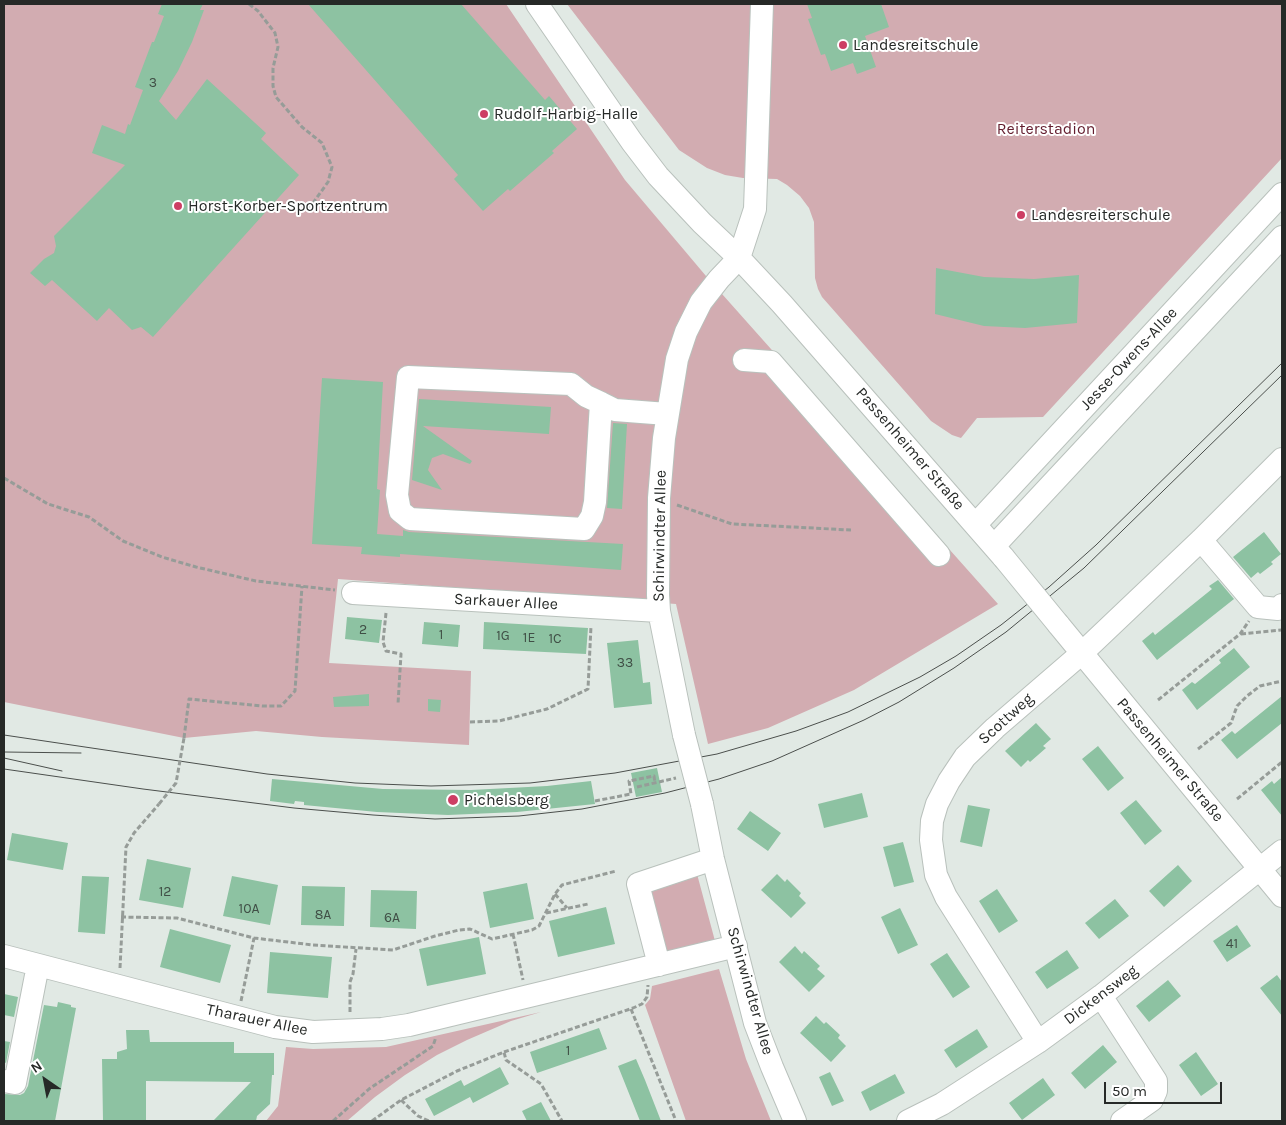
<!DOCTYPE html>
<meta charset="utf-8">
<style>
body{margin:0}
#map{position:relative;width:1286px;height:1125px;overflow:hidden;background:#e1e9e4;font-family:Karla,sans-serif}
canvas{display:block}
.frame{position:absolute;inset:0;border:5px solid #262927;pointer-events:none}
.north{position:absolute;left:20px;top:1055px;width:50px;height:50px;-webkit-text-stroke:4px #fff;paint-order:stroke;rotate:327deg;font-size:14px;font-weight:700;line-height:20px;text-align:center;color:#262927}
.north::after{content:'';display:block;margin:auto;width:18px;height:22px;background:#262927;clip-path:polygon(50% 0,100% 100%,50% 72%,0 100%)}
.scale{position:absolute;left:1104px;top:1082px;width:118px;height:22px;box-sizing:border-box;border:2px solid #262927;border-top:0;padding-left:6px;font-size:15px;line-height:18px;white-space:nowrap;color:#262927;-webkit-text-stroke:4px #fff;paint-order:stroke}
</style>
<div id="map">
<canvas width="1286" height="1125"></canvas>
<div class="frame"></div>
<div class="north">N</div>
<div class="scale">50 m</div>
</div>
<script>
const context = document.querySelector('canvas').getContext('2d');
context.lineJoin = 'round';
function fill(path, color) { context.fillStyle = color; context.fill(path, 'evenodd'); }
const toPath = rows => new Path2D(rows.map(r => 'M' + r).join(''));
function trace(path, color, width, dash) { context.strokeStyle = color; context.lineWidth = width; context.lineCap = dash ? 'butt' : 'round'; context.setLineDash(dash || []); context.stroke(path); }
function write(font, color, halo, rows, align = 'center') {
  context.font = font + ' Karla,sans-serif'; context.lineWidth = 4; context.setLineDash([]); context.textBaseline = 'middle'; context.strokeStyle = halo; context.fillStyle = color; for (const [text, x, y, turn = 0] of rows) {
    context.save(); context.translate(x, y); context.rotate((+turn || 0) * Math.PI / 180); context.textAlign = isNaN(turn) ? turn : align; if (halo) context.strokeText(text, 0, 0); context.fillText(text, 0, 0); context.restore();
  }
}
const green = toPath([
 [4,4,506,4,625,180,706,276,998,604,854,690,768,728,708,744,676,604,338,579,329,663,471,671,469,745,322,737,256,731,184,738,4,702],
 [567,4,1282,4,1282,158,1043,417,977,418,961,438,952,435,931,421,822,297,818,289,815,278,814,222,809,208,800,196,787,185,777,179,743,178,725,175,707,168,679,150],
 [697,874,715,941,666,952,651,891],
 [719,969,746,1059,771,1121,686,1121,645,1005,650,999,652,986],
 [541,1012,511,1021,467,1040,437,1055,405,1075,375,1097,347,1121,266,1121,278,1106,286,1047,313,1049,386,1047]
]);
const building = toPath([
 [162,4,203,4,200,10,204,10,192,42,178,71,159,101,176,120,207,79,266,133,261,139,299,175,153,337,141,327,132,330,109,308,97,321,52,280,45,286,30,273,44,259,54,253,56,246,54,236,125,165,92,153,102,125,125,134,128,124,130,125,143,90,135,87,152,42,154,42,164,16,158,14],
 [308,4,461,4,545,100,549,96,577,129,552,151,554,153,510,191,508,189,483,211,454,179,458,175],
 [807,4,881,4,889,27,865,36,876,67,857,74,853,63,831,71,825,54,821,55,808,19,812,18],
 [936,268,984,277,1034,279,1079,275,1077,323,1025,328,984,326,935,314],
 [322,378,383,382,377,489,380,490,377,534,403,536,403,530,409,532,623,544,621,570,400,554,400,557,361,554,362,547,312,544],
 [419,399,551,407,549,434,423,426,472,461,470,464,443,454,432,458,428,470,442,490,412,480],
 [613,423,627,424,622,509,607,508],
 [1264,532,1281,554,1271,562,1273,564,1260,574,1258,572,1251,578,1233,557],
 [1218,580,1234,599,1157,660,1142,641,1153,632,1155,635,1212,589,1209,586],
 [347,617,382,620,379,643,345,639],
 [424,622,460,625,458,647,422,644],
 [484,622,588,628,586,654,483,649],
 [638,640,643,683,650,682,652,704,614,708,607,643],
 [1234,648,1250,667,1197,710,1182,690,1192,682,1195,684,1221,663,1219,660],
 [369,694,369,706,334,707,333,697],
 [1282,696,1282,723,1237,759,1221,740,1232,731,1235,734],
 [428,699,441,700,440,712,428,711],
 [1036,723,1051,739,1043,746,1046,748,1030,762,1028,760,1021,767,1005,751],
 [1098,746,1124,778,1108,791,1082,759],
 [657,768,662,792,636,797,631,773],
 [1282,777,1282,816,1261,790,1272,781,1274,784],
 [272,779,383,789,471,790,547,786,591,781,595,804,517,812,448,815,377,812,304,805,304,802,295,801,294,804,270,801],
 [862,793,868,817,824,828,818,804],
 [1136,800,1162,831,1145,845,1120,813],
 [968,805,990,809,982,847,960,842],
 [750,811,781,833,768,851,737,829],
 [12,833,68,843,63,870,7,860],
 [903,842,914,882,894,887,883,847],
 [147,859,191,868,183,908,139,900],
 [1178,865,1192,881,1164,907,1149,891],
 [777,874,785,882,787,879,801,893,799,896,806,903,791,918,761,890],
 [82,876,109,877,105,934,78,932],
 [232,876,278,885,270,925,223,916],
 [527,883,534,919,490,928,483,892],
 [302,886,345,887,344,926,301,925],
 [997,889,1018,921,999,933,979,901],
 [371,890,417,891,416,929,370,927],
 [1115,899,1129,916,1099,939,1085,923],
 [606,907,615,944,558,957,549,921],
 [900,908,918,945,898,954,881,917],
 [1237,925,1251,946,1227,962,1213,941],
 [170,929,231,945,220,983,160,967],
 [479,937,486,974,427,986,419,949],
 [795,946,802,954,804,951,820,966,817,969,825,976,809,992,779,962],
 [1067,950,1079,968,1047,989,1035,972],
 [270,952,332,957,328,998,267,993],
 [947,953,970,987,953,998,930,964],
 [1277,975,1282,982,1282,1016,1260,988],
 [1168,980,1181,996,1149,1022,1136,1006],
 [4,994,18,997,14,1017,4,1015],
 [58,1002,71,1005,71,1007,76,1008,55,1121,4,1121,4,1094,20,1095,24,1093,28,1086,44,1005,57,1007],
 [816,1016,824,1024,826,1022,840,1035,838,1038,846,1046,831,1062,800,1033],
 [599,1028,607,1049,537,1073,530,1052],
 [977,1029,988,1047,956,1068,944,1050],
 [126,1030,149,1030,150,1042,234,1042,234,1053,274,1053,274,1075,272,1075,270,1104,257,1116,256,1121,213,1121,251,1082,146,1081,146,1121,103,1121,102,1059,117,1059,117,1052,127,1049],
 [4,1041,10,1042,6,1063,4,1062],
 [1103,1045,1117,1062,1085,1089,1071,1073],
 [1196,1052,1218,1084,1201,1096,1179,1065],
 [636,1059,645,1080,661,1121,640,1121,618,1066],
 [500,1067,509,1084,473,1103,470,1097,434,1116,425,1099,461,1080,464,1086],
 [830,1072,844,1101,832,1106,819,1077],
 [895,1074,905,1093,870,1111,861,1092],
 [1043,1078,1055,1095,1022,1120,1009,1103],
 [541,1102,551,1121,527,1121,522,1111]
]);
const path = toPath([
 [249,4,258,11,275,33,278,47,273,68,273,86,276,97,302,127,322,143,332,167,328,182,308,210],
 [4,478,48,504,89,517,123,541,162,557,196,567,256,581,335,590],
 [677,505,732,524,851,530],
 [386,613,383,642,386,651,401,654,398,704],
 [1241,634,1282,630],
 [1158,700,1240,634,1249,621],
 [470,722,499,721,547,709,588,689,591,626],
 [184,738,189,699,262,706,281,706,295,691,302,586],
 [1198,749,1231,723,1237,706,1247,696,1260,686,1282,681],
 [637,787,676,778],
 [1237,799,1282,762],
 [595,801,631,794,629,781,654,776,655,783],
 [555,894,567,908],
 [546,913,588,904],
 [121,917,177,918,254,938,313,945,393,950,435,936,459,930,470,929,492,939,532,930,539,926,555,894,562,885,616,871],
 [513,934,523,980],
 [120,968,126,847,134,833,159,804],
 [241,1001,254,938],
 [631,1009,676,1121],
 [350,1012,350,982,353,974,356,949],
 [504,1052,633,1008,642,1004,647,997,648,985],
 [401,1100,418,1116,429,1121],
 [333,1121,369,1089,433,1046,436,1037],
 [372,1121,401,1100,457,1071,504,1052,506,1060,541,1084,562,1121]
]);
const minor = toPath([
 [537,4,632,142,658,176,702,223,739,258,782,304,1004,558],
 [744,360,771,362,939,555],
 [601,403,595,502,592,516,584,529,410,519,400,511,397,495,408,377,571,384,586,396,601,403,615,410,667,414],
 [976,524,1282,194],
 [1201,540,1258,607,1278,609,1282,605],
 [994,546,1282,237],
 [353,593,659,611],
 [1058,624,1282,896],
 [684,735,659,611,658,595,659,498,664,438,677,359,686,332,701,302,719,279,739,258,755,209,762,4],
 [702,804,713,859,755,1023,772,1067,795,1121],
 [4,956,275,1027,313,1032,382,1029,409,1025,736,946],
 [659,965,638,884,713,859],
 [1101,996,1156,1081,1156,1091,1152,1100,1122,1121],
 [1038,1042,946,897,936,875,931,840,932,821,937,804,949,781,965,757,995,728,1082,653,1201,540,1282,459],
 [4,1081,15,1083,38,965],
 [908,1121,942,1104,1038,1042,1101,996,1282,851]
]);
const tram = toPath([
 [4,735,267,774,355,783,431,786,530,783,615,773,717,754,796,731,848,712,920,677,956,656,1001,625,1049,587,1096,545,1282,363],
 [4,752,81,753],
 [4,758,62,771],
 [4,769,143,789,294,808,373,815,435,819,519,816,582,809,665,793,719,779,772,761,864,720,899,702,954,668,1006,632,1084,568,1282,375]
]);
const pathBridge = toPath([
 [159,804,176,783,184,738]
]);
const minorBridge = toPath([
 [1004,558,1058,624],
 [684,735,702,804]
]);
const markers = [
 [843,45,5,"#cd3e64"],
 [484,114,5,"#cd3e64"],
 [178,206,5,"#cd3e64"],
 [1021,215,5,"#cd3e64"],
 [453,800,6,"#cd3e64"]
];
const numberNames = [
 ["3",153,83],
 ["2",363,630],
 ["1",441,635],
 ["1G",503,636],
 ["1E",529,638],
 ["1C",555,639],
 ["33",625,663],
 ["12",165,892],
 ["10A",249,909],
 ["8A",323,915],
 ["6A",392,918],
 ["41",1232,944],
 ["1",568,1051]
];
const poiNames = [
 ["Landesreitschule",853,45],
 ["Rudolf-Harbig-Halle",494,114],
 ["Horst-Korber-Sportzentrum",188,206],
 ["Landesreiterschule",1031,215],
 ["Pichelsberg",464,800]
];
const parkNames = [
 ["Reiterstadion",1046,129]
];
const streetNames = [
 ["Jesse-Owens-Allee",1129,359,-47],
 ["Passenheimer Straße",910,449,49],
 ["Schirwindter Allee",660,536,-89],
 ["Sarkauer Allee",506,602,3],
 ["Scottweg",1006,719,-42],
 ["Passenheimer Straße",1170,760,50],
 ["Schirwindter Allee",750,991,74],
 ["Dickensweg",1101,995,-37],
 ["Tharauer Allee",257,1020,12]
];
fill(green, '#d2acb1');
fill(building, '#8dc2a2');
trace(minor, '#b9c1bc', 24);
trace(path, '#969c98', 3, [5, 2.5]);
trace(minor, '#fff', 22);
trace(tram, '#4b4f4c', 1);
trace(minorBridge, '#b9c1bc', 24, []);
trace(pathBridge, '#969c98', 3, [5, 2.5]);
trace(minorBridge, '#fff', 22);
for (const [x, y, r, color] of markers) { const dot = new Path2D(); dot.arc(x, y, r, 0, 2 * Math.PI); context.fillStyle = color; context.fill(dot); trace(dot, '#fff', 2); }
write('14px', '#404f46', null, numberNames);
write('16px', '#262927', '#fff', poiNames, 'left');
write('16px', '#631d2e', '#fff', parkNames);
write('16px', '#262927', '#fff', streetNames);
</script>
